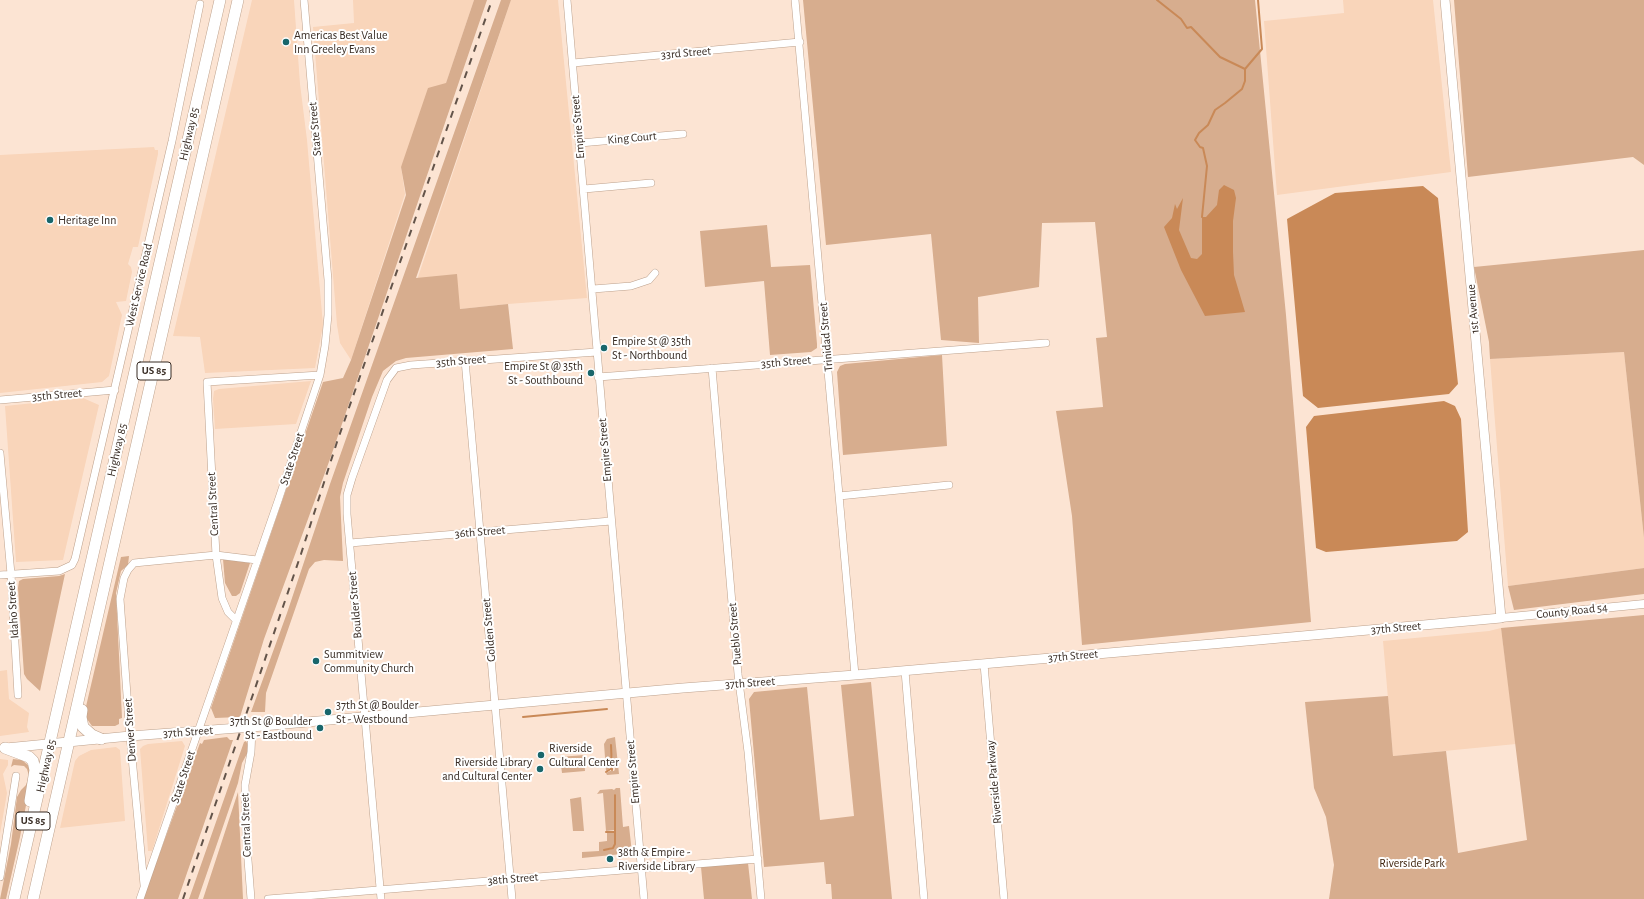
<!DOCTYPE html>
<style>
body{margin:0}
canvas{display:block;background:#fce4d3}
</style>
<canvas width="1644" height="899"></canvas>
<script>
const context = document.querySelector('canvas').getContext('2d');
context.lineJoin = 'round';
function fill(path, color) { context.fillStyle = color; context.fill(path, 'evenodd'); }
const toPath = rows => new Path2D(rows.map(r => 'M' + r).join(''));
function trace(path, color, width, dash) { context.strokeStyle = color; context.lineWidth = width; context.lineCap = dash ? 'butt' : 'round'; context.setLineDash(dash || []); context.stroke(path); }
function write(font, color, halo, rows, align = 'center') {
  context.font = font + ' "Alegreya Sans",sans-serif'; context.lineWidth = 4; context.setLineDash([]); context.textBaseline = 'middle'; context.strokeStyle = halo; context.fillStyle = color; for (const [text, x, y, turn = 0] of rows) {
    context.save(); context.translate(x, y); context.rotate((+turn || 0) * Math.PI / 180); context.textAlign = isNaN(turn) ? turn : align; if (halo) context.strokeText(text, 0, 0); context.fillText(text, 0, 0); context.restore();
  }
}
const built = toPath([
 [252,0,294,0,300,84,307,140,323,325,315,368,205,373,200,337,173,336],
 [353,0,474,0,446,83,401,167,405,194,351,360,340,343,337,325,313,27,354,23],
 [511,0,558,0,587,298,508,304,460,309,417,280],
 [1343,0,1433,0,1451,172,1277,195,1264,21,1344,13],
 [154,147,155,150,158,150,158,154,138,247,133,247,128,264,131,267,132,272,126,301,116,302,122,315,109,376,102,382,0,393,0,155],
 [1624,352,1644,538,1644,568,1508,586,1490,359],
 [311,381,296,424,215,429,213,399,214,391,219,389],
 [83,398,99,405,63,560,16,562,5,406],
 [1501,628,1516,744,1393,756,1383,641,1489,631],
 [7,670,9,699,29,713,27,727,29,732,0,736,0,671],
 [182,741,185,746,152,851,148,851,140,749,143,746,148,744],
 [116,747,120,750,125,821,60,828,75,761,79,756,91,750],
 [0,759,8,760,8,765,3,774,7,793,0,834]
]);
const green = toPath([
 [474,0,487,0,330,459,264,639,240,717,215,718,211,708,323,382,343,378,351,360,406,195,401,167,428,88,446,83],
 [501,0,511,0,416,278,457,274,460,309,508,304,513,349,406,358,396,361,383,371,372,397,343,483,340,497,343,561,324,560,315,562,309,569,266,693,265,712,251,712,287,613,330,484],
 [803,0,1255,0,1286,315,1311,622,1082,645,1072,516,1056,411,1103,407,1096,338,1107,337,1095,222,1042,223,1039,287,978,297,979,343,941,340,931,234,826,245],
 [1454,0,1644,0,1644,165,1633,157,1468,177],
 [767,225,771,267,810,265,817,344,817,348,811,352,770,355,764,281,705,287,700,231],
 [1644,250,1644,538,1624,352,1490,359,1489,342,1474,267],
 [942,355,947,446,843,455,837,372,840,366,845,364],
 [129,556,128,565,121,571,116,593,122,718,119,719,119,724,115,726,92,726,84,715,121,557],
 [223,559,250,563,240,593,236,596,232,596,225,583],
 [1644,568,1644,594,1514,610,1508,586],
 [65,574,40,691,27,679,24,674,18,588,19,581,23,579,59,576],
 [1644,615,1644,899,1329,899,1334,865,1326,817,1314,788,1305,702,1388,696,1393,756,1446,751,1458,853,1527,840,1501,628],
 [871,682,892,899,832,899,831,884,826,884,824,862,764,867,749,699,754,692,807,687,820,820,854,816,841,685],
 [227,737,230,740,233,740,178,899,143,899,200,743,202,744,204,740],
 [615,737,619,774,607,775,606,773,610,771,614,771,615,769,614,765,613,765,611,744,611,765,609,766,609,769,606,771,604,744,607,739],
 [246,741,248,745,248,752,242,763,238,783,198,899,189,899,244,742],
 [584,755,585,771,562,773,560,757],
 [13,759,22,760,29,766,30,784,20,837,6,899,0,899,11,844,17,797,21,790,26,785,29,776,27,769,24,766,14,765,11,767],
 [616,788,620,788,623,827,629,826,632,853,582,858,582,852,599,851,599,842,607,841,607,833,615,832,615,844,613,847,604,850,612,849,615,846,616,795,615,794,614,795,615,830,606,831,603,793,597,794,600,790,612,789,614,790],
 [238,792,243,899,203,899],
 [581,797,584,831,573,831,570,799],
 [748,863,752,899,704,899,701,867]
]);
const water = toPath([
 [1224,185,1234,190,1236,198,1233,221,1233,252,1234,275,1245,312,1205,316,1181,270,1164,227,1172,218,1175,204,1177,209,1183,198,1179,230,1191,258,1197,259,1202,254,1202,217,1206,217,1217,205,1219,190],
 [1423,186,1438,198,1458,384,1449,394,1318,408,1303,396,1287,219,1335,193],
 [1444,401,1455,406,1461,419,1468,532,1457,541,1326,552,1316,548,1306,427,1314,416]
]);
const stream = toPath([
 [1157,0,1181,19,1187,28,1191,27,1220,57,1245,69,1262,49,1258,0],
 [1202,217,1207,166,1203,148,1200,147,1195,140,1199,133,1208,125,1215,110,1225,103,1242,89,1245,81,1245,69],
 [523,717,607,709],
 [611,745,612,770],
 [606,772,612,768],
 [606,832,615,832],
 [604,850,613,848,615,844,615,795]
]);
const minor = toPath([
 [567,0,644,899],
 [795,0,855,675],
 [573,63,800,42],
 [580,143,683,134],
 [584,189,651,183],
 [593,289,631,286,649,280,655,273],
 [465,360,512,899],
 [712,368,738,674,748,752,761,899],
 [598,377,1046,343],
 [0,400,115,390],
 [0,453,11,574,18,695],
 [839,496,949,485],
 [350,543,611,521],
 [0,575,59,571,72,565,75,559,172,141,200,4],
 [236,620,228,612,222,598,216,555,207,382,320,375],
 [984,664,1004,899],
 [905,671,924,899],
 [0,877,16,776],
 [144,885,130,736,120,599,124,578,128,570,134,563,216,555,257,560],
 [140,899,278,501,320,375,325,346,328,315,328,280,304,0],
 [251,899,247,847,245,785,251,752,252,727],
 [268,899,758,859],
 [381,899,347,514,347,495,352,478,387,380,396,368,411,365,597,352]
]);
const tertiary = toPath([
 [1501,618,1644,604]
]);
const secondary = toPath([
 [6,748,130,736,252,727,683,688,855,675,1258,640,1501,618,1445,0]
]);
const trunk = toPath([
 [82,710,81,717,83,727,92,735,101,739],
 [5,748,29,757,33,761,35,770,30,801],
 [14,899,220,0],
 [33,899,238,0]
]);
const rail = toPath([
 [183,899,301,554,337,442,492,0]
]);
const markers = [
 [286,42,4,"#18666b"],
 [50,220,4,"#18666b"],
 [604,348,4,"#18666b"],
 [591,373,4,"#18666b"],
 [316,661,4,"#18666b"],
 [328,712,4,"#18666b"],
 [320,728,4,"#18666b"],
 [541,755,4,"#18666b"],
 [540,769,4,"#18666b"],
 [610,859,4,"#18666b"]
];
const shields = [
 [154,371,34],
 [33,821,34]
];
const shieldNames = [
 ["US 85",154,371],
 ["US 85",33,821]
];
const poiNames = [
 ["Americas Best Value",294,35],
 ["Inn Greeley Evans",294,49],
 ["Heritage Inn",58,220],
 ["Empire St @ 35th",612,341],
 ["St - Northbound",612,355],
 ["Empire St @ 35th",583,366,"right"],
 ["St - Southbound",583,380,"right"],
 ["Summitview",324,654],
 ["Community Church",324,668],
 ["37th St @ Boulder",336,705],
 ["St - Westbound",336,719],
 ["37th St @ Boulder",312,721,"right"],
 ["St - Eastbound",312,735,"right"],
 ["Riverside",549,748],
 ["Cultural Center",549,762],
 ["Riverside Library",532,762,"right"],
 ["and Cultural Center",532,776,"right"],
 ["38th & Empire -",618,852],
 ["Riverside Library",618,866]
];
const streetNames = [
 ["33rd Street",686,53,-5],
 ["Empire Street",578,127,-95],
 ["State Street",315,129,-95],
 ["Highway 85",189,134,-77],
 ["King Court",632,138,-5],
 ["West Service Road",139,285,-77],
 ["1st Avenue",1473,309,-95],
 ["Trinidad Street",826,337,-95],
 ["35th Street",461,361,-5],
 ["35th Street",786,362,-5],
 ["35th Street",57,395,-5],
 ["Highway 85",117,450,-77],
 ["Empire Street",605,450,-95],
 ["State Street",292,459,-72],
 ["Central Street",213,504,-93],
 ["36th Street",480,532,-5],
 ["Boulder Street",355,605,-95],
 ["Idaho Street",13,610,-94],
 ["County Road 54",1572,611,-6],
 ["37th Street",1396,628,-5],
 ["Golden Street",489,630,-95],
 ["Pueblo Street",735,634,-95],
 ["37th Street",1073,656,-5],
 ["37th Street",750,683,-4],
 ["Denver Street",130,730,-94],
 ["37th Street",188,732,-4],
 ["Highway 85",46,766,-77],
 ["Empire Street",633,772,-95],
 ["State Street",183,777,-72],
 ["Riverside Parkway",994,782,-95],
 ["Central Street",246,825,-92],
 ["38th Street",513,879,-5]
];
const parkNames = [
 ["Riverside Park",1412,863]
];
fill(built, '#f9d5ba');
fill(green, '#d7ad8e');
fill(water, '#c98957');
trace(stream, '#c98957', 2);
trace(minor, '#bda18c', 8);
trace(tertiary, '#bda18c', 9);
trace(secondary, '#bda18c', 10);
trace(trunk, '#bda18c', 12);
trace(minor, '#fff', 7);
trace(tertiary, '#fff', 8);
trace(secondary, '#fff', 9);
trace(trunk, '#fff', 11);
trace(rail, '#63544a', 2, [7, 7]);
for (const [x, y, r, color] of markers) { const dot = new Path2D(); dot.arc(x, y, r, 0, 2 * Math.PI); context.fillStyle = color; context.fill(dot); trace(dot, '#fff', 1.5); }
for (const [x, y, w] of shields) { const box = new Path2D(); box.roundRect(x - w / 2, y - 9, w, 18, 3); context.fillStyle = '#fff'; context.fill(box); trace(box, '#372b23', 1); }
write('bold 11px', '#372b23', null, shieldNames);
write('12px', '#372b23', '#fff', poiNames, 'left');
write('12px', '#372b23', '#fff', streetNames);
write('12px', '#3f240e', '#fff', parkNames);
</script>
